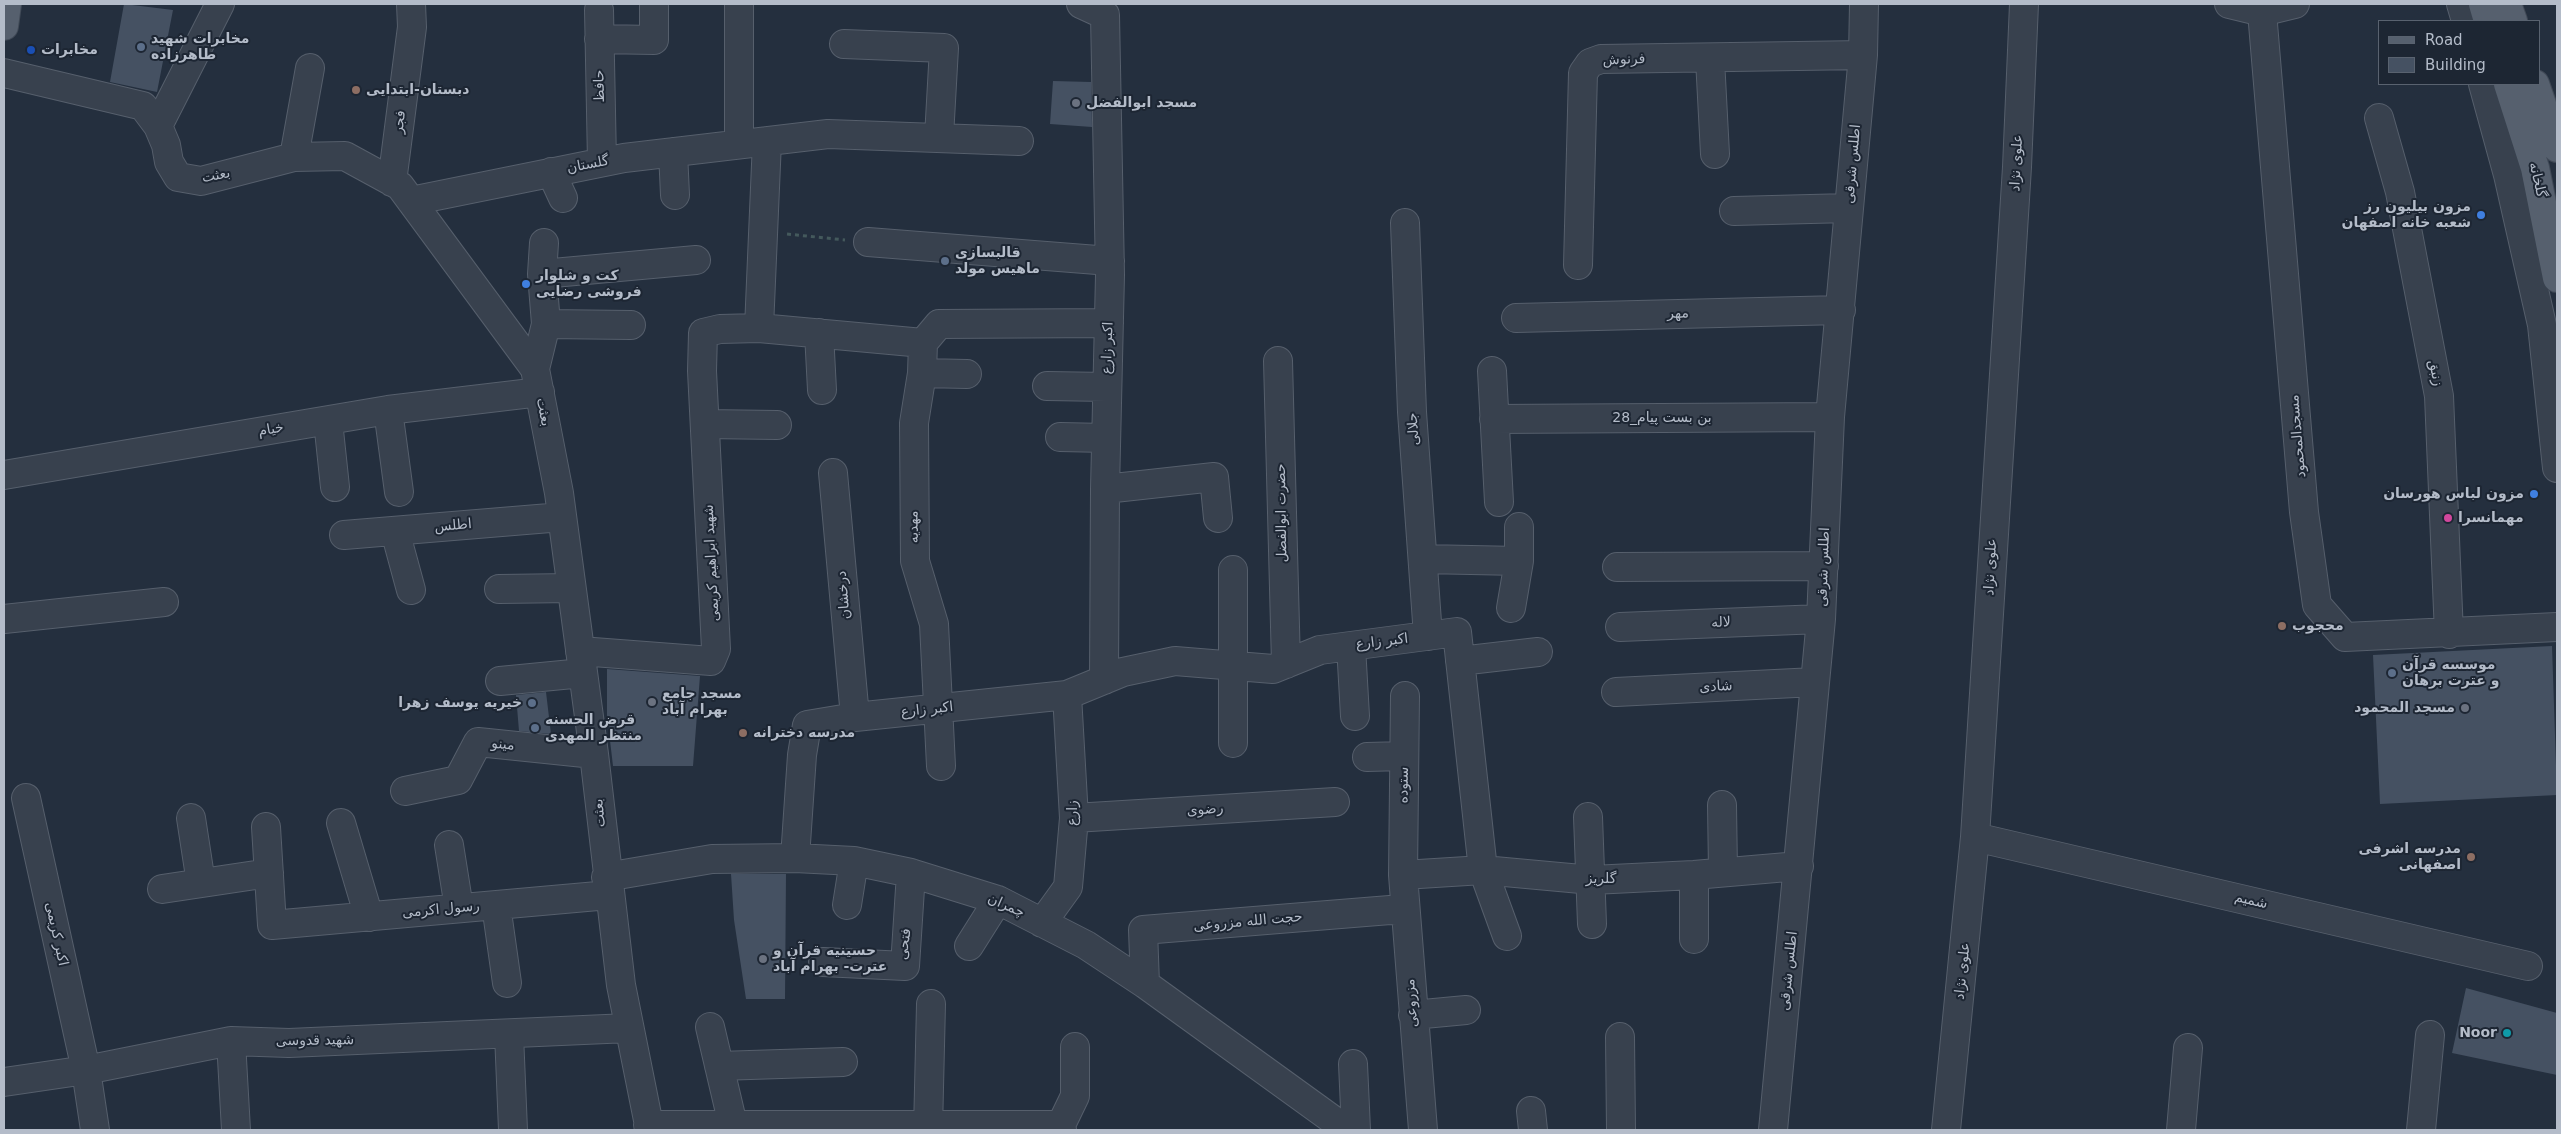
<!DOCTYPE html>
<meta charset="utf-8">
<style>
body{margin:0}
#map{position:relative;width:2561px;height:1134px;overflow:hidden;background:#242f3e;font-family:"DejaVu Sans",sans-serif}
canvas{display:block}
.frame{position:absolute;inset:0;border:5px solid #b4bcc9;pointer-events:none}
.legend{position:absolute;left:2378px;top:20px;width:162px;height:65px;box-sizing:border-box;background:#1d2633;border:1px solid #59626f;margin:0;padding:6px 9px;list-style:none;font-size:15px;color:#b4bcc9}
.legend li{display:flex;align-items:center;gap:10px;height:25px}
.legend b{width:25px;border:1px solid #59626f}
</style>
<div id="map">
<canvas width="2561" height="1134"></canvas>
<div class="frame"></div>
<ul class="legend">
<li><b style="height:6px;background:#56606e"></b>Road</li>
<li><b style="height:14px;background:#455162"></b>Building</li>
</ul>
</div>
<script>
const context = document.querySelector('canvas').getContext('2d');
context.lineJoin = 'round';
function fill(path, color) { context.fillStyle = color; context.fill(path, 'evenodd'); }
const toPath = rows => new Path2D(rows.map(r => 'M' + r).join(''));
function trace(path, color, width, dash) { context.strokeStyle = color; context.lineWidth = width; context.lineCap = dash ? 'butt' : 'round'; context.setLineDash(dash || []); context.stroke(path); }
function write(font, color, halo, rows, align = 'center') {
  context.font = font + ' "DejaVu Sans","Noto Naskh Arabic",sans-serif'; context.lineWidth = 4; context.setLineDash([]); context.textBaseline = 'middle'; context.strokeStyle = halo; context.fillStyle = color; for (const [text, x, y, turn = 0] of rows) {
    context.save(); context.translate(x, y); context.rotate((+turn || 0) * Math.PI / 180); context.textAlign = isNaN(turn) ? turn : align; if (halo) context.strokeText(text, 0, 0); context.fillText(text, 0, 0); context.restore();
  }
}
const building = toPath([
 [124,4,173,10,157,92,110,82],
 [1053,81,1091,82,1092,127,1050,124],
 [2552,646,2557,795,2380,804,2373,655],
 [607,669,700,676,693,766,613,766,607,715],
 [546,692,551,734,519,731,516,695],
 [731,874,786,874,785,999,746,999,734,920],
 [2466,988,2557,1013,2557,1075,2452,1053]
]);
const path = toPath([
 [787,234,845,240]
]);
const minor = toPath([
 [1081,4,1105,15,1110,275,1105,489,1104,680],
 [2229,4,2262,12,2295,4],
 [2461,4,2466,21],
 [599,10,602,162],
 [2262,12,2304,512,2317,605,2345,637,2557,627],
 [599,39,654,40,654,6],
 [844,44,944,48,939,137],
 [1710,59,1715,154],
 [4,73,143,106,158,126,166,145,169,162,178,177,201,181,294,157,345,156,400,186,535,369,559,493,594,754,621,985,650,1130],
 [2483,84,2508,175,2542,325,2557,468],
 [2379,118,2400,192,2439,396,2449,634],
 [158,126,220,4],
 [739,144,739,4],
 [673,152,675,195],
 [294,157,310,68],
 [551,172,563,198],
 [392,182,412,27,411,4],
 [411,201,624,158,828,134,1019,141],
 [1734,211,1849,208],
 [1405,223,1412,412,1428,636],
 [868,242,1110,261],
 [1578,265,1583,73,1590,63,1601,59,1863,55],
 [542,274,696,260],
 [1516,318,1841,310],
 [546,324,631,325],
 [759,328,767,141],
 [819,333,822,390],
 [923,343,922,373,914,423,915,561,934,624,941,766],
 [923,343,939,324,1109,323],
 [1278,361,1286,664],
 [535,369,546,324,542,274,544,243],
 [1492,371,1499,502],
 [922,373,967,374],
 [1047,386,1107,387],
 [388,410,399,492],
 [1494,419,1830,417],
 [328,421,335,487],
 [705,424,777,425],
 [1060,437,1106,438],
 [833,473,855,717],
 [4,475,388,410,540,392],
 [1105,489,1214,477,1218,518],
 [395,531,411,590],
 [344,535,562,517],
 [1423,559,1519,561],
 [1617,567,1824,566],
 [1233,570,1233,743],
 [499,589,571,588],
 [1511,608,1519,561,1519,527],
 [4,619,164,602],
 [1620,627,1821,619],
 [1351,646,1355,716],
 [580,651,711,661,716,649,702,371,703,333,720,329,759,328,923,343],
 [1460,661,1538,652],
 [500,681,583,673],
 [1616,692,1815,682],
 [1405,696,1403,875,1423,1130],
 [1367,757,1404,756],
 [405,791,458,780,478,742,594,754],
 [26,798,86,1070,95,1130],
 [1722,805,1723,871],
 [1588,817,1592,924],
 [191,818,201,883],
 [1074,818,1335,802],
 [341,823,369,917],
 [266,827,272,925,609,895],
 [1975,837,2528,966],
 [449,845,459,908],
 [795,858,802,755,807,725,855,717,1067,695,1123,672,1175,661,1273,669,1320,650,1457,632,1483,870,1507,936],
 [1403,875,1483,870,1592,880,1694,875,1799,866],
 [606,877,712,859,795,858,854,861,911,873,998,900,1086,945,1145,984,1347,1130],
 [162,889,269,873],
 [496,905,507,983],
 [847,905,854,861],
 [1042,923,1068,887,1074,818,1067,695],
 [1694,939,1694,875],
 [969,946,998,900],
 [823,962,905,966,911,873],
 [1145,984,1143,930,1390,910,1405,911],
 [1413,1015,1466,1010],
 [710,1027,733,1125],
 [509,1034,513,1130],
 [1620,1037,1621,1130],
 [231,1041,236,1130],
 [1353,1064,1356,1130],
 [719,1066,843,1062],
 [4,1082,86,1070,231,1041,289,1043,629,1028],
 [1531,1111,1533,1130],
 [648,1125,1061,1125],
 [928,1130,931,1004],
 [1062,1130,1061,1125,1075,1096,1075,1047],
 [1773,1130,1821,619,1830,417,1863,55,1864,4],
 [1946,1130,1975,837,2017,167,2024,4],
 [2181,1130,2188,1048],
 [2421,1130,2430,1035]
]);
const major = toPath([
 [2483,4,2488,21],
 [2507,4,2513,21],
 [4,26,7,4],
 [2508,84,2535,168,2557,278],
 [2535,84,2557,148]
]);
const markers = [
 [141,47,5,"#5c6f8a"],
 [31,50,5,"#1a4fb4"],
 [356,90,5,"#8d6e63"],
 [1076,103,5,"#6b7280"],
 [2481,215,5,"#3f7fe0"],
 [945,261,5,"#5c6f8a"],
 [526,284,5,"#3f7fe0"],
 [2534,494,5,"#3f7fe0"],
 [2448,518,5,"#d1479c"],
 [2282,626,5,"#8d6e63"],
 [2392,673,5,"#5c6f8a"],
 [652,702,5,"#6b7280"],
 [532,703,5,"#5c6f8a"],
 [2465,708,5,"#6b7280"],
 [535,728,5,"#5c6f8a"],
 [743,733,5,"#8d6e63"],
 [2471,857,5,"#8d6e63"],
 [763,959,5,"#6b7280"],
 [2507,1033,5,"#0f9aa8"]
];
const poiNames = [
 ["مخابرات شهید",151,39],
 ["طاهرزاده",151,55],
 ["مخابرات",41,50],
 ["دبستان-ابتدایی",366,90],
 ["مسجد ابوالفضل",1086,103],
 ["مزون بیلیون رز",2471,207,"right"],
 ["شعبه خانه اصفهان",2471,223,"right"],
 ["قالبسازی",955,253],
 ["ماهیس مولد",955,269],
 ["کت و شلوار",536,276],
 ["فروشی رضایی",536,292],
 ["مزون لباس هورسان",2524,494,"right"],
 ["مهمانسرا",2458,518],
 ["محجوب",2292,626],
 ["موسسه قرآن",2402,665],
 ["و عترت برهان",2402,681],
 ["مسجد جامع",662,694],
 ["بهرام آباد",662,710],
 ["خیریه یوسف زهرا",522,703,"right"],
 ["مسجد المحمود",2455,708,"right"],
 ["قرض الحسنه",545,720],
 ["منتظر المهدی",545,736],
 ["مدرسه دخترانه",753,733],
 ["مدرسه اشرفی",2461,849,"right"],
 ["اصفهانی",2461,865,"right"],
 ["حسینیه قرآن و",773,951],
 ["عترت- بهرام آباد",773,967],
 ["Noor",2497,1033,"right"]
];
const streetNames = [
 ["فرنوش",1624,60,-2],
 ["حافظ",600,86,-91],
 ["فجر",400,122,-83],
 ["علوی نژاد",2017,163,-87],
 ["اطلس شرقی",1853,164,-85],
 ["گلستان",588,165,-11],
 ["بعثت",216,176,-11],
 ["گلخانه",2537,180,77],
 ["مهر",1678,314,-1],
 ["اکبر زارع",1108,348,-88],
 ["زنبق",2435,373,79],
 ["بعثت",543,412,79],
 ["بن بست پیام_28",1662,418],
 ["جلالی",1414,429,-94],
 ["خیام",271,430,-10],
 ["مسجدالمحمود",2298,436,-95],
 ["حضرت ابوالفضل",1282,513,-91],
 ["اطلس",453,526,-5],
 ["مهدیه",914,527,-91],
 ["شهید ابراهیم کریمی",712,563,-93],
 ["اطلس شرقی",1824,567,-88],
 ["علوی نژاد",1991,567,-87],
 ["درخشان",844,595,-95],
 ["لاله",1721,623,-2],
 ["اکبر زارع",1382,642,-7],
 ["شادی",1716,687,-3],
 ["اکبر زارع",927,710,-6],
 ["مینو",503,745,6],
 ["ستوده",1404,785,-89],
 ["رضوی",1205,810,-4],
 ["بعثت",600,813,-96],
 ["زارع",1073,813,-90],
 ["گلریز",1601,879],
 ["شمیم",2251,901,13],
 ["چمران",1006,906,24],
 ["رسول اکرمی",441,910,-5],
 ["حجت الله مزروعی",1248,922,-5],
 ["اکبر کریمی",56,934,78],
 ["فتحی",905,944,-83],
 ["اطلس شرقی",1789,971,-84],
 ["علوی نژاد",1963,971,-84],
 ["مزروعی",1412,1003,-94],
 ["شهید قدوسی",315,1041,-1]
];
fill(building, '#455162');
trace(minor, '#565f6c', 30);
trace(major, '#414a57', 30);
trace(path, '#44595c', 3, [4, 4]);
trace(minor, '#38414e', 28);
trace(major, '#56606e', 28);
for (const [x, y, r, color] of markers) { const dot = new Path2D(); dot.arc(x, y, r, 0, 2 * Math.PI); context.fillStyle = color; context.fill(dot); trace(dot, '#1d2633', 2); }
write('bold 14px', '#b4bcc9', '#1d2633', poiNames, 'left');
write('14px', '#b4bcc9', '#1d2633', streetNames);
</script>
